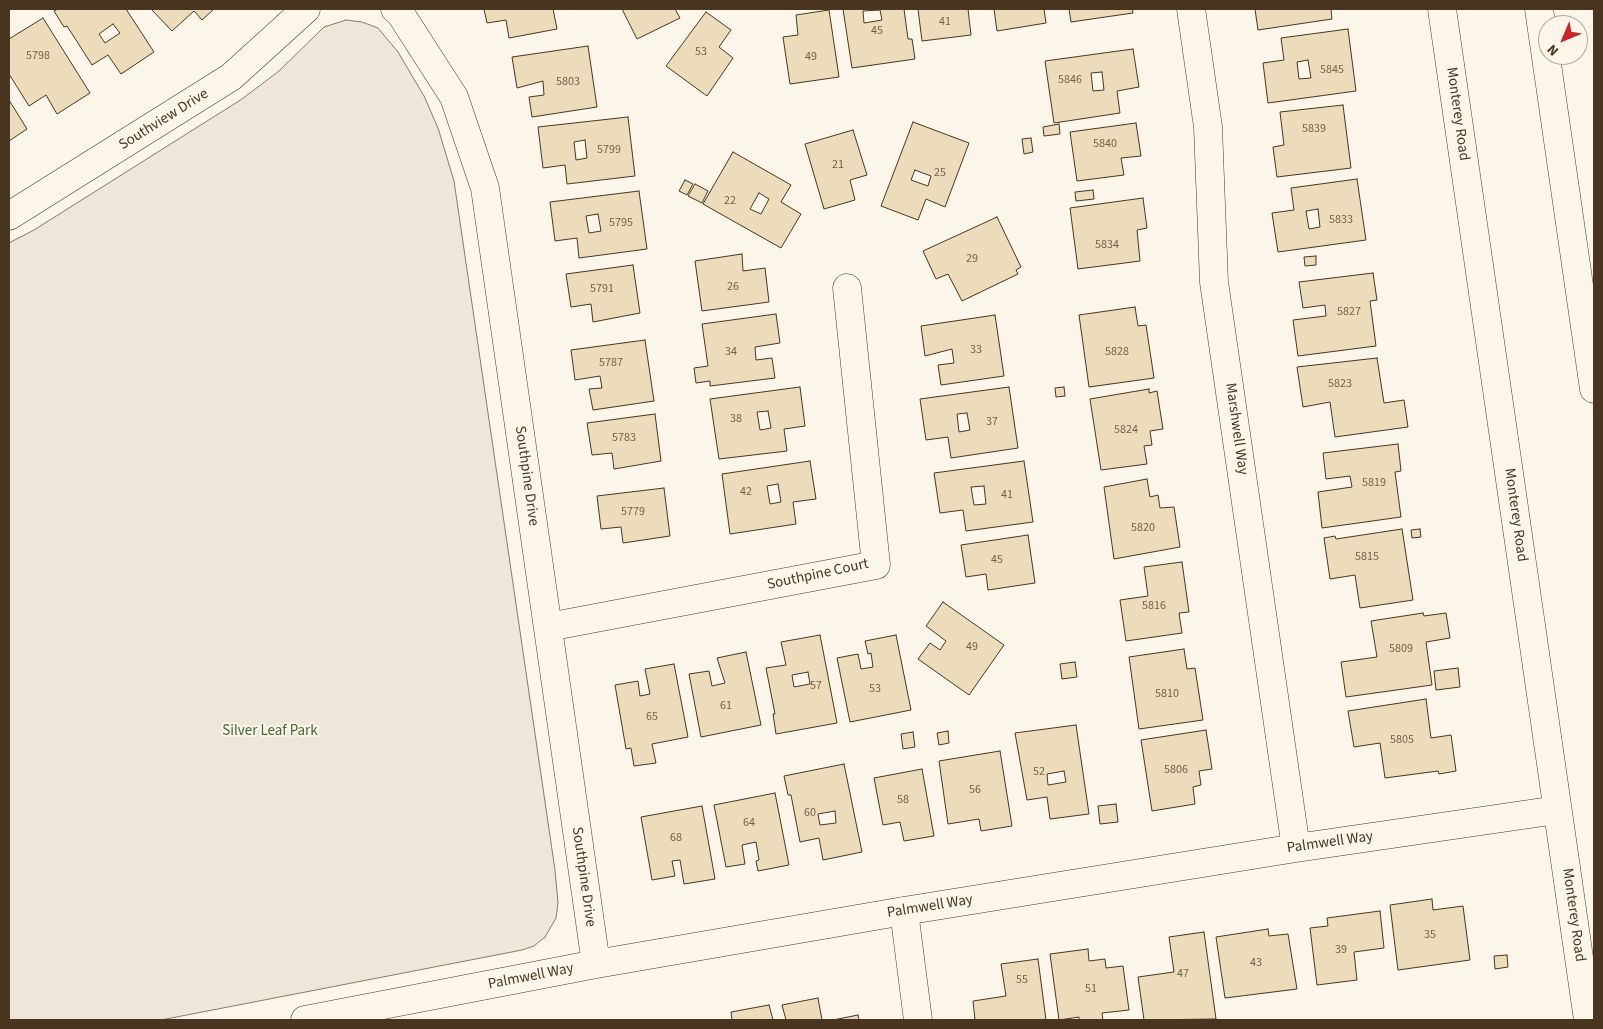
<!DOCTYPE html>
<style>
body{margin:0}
#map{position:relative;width:1603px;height:1029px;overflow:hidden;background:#fbf6e9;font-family:"Source Sans 3",sans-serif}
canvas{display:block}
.frame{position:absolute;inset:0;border:10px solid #4a3520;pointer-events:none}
.north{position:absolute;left:1538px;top:15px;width:50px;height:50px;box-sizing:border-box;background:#fbf6e9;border:1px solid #b4a999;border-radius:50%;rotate:225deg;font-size:14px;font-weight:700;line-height:20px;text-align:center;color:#4a3520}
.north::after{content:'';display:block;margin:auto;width:18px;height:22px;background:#c62828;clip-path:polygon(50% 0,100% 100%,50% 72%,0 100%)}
</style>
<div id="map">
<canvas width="1603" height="1029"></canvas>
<div class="frame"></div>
<div class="north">N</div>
</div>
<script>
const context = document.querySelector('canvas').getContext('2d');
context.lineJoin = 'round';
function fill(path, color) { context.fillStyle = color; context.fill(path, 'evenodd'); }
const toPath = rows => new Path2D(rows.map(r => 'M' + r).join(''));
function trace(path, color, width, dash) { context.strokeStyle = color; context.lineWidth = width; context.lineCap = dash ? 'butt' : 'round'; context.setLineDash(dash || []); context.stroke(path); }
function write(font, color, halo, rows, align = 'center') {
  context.font = font + ' "Source Sans 3",sans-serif'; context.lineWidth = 4; context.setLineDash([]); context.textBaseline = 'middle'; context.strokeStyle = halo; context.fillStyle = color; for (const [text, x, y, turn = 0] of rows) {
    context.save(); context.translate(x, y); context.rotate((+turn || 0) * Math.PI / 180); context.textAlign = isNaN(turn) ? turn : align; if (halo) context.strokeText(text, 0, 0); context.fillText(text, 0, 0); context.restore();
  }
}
const green = toPath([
 [346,20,362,22,378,28,398,52,424,96,438,128,454,181,555,870,558,903,556,918,545,937,534,946,522,950,161,1020,9,1020,9,243,34,230,242,99,279,71,324,27,346,20]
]);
const building = toPath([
 [58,9,126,9,154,52,121,74,108,55,92,65,67,26,64,27,54,11,58,9],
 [113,24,120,33,105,43,99,34,113,24],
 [151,9,214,9,202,20,194,11,172,31,151,9],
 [484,9,553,9,557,29,509,38,506,20,487,23,484,9],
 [622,9,675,9,680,18,637,39,622,9],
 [843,9,904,9,908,39,912,39,915,59,852,68,843,9],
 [880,10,882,20,864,23,863,11,880,10],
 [918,9,968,9,971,35,922,41,918,9],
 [994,9,1044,9,1046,23,997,31,994,9],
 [1069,9,1132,9,1133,13,1071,22,1069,9],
 [1255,9,1331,9,1332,19,1258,30,1255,9],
 [829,10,839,77,790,84,783,37,798,35,796,15,829,10],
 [706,12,731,30,719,47,733,58,707,96,666,66,706,12],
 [43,18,90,93,57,114,46,95,29,106,9,74,9,39,43,18],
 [1348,29,1356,91,1268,103,1263,63,1284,60,1281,38,1348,29],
 [1308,60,1311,78,1299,79,1297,62,1308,60],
 [588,46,597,107,532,117,529,97,544,95,543,81,517,88,512,57,588,46],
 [1133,49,1139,87,1117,91,1120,113,1054,123,1045,61,1133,49],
 [1102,72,1104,90,1093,91,1091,73,1102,72],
 [9,100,27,129,9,141,9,100],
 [1343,105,1351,168,1277,177,1273,147,1284,145,1280,112,1343,105],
 [628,117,635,176,567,184,565,165,543,168,538,127,628,117],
 [585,140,587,158,576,160,574,142,585,140],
 [913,122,969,143,945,207,926,199,918,220,881,206,913,122],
 [915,170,931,176,928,186,911,180,915,170],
 [1136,123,1141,156,1121,158,1124,175,1077,181,1070,132,1136,123],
 [1059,124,1060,134,1044,136,1043,127,1059,124],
 [853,130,867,175,850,180,855,200,824,209,805,144,853,130],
 [1031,138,1033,152,1024,154,1022,139,1031,138],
 [733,152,791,185,781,202,801,214,781,248,703,204,733,152],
 [759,193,769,199,761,214,750,209,759,193],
 [1357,179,1366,240,1278,252,1272,213,1294,210,1291,188,1357,179],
 [1318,209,1320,227,1309,229,1306,211,1318,209],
 [685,180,693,184,687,195,679,191,685,180],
 [695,184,708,191,702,203,688,196,695,184],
 [1093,190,1094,199,1076,201,1075,192,1093,190],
 [639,191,647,249,579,258,577,238,555,241,550,202,639,191],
 [598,214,601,231,589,233,586,216,598,214],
 [1143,198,1147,228,1137,230,1140,261,1078,269,1070,208,1143,198],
 [997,217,1021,267,1016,270,1018,274,962,301,948,274,936,279,923,251,997,217],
 [742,254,743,271,765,268,769,302,702,311,695,261,742,254],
 [1316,256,1316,265,1305,266,1304,257,1316,256],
 [633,265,640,313,593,322,591,304,571,307,566,274,633,265],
 [1373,273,1377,300,1370,301,1376,346,1298,356,1293,320,1326,316,1325,305,1303,308,1299,282,1373,273],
 [1135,307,1138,326,1146,325,1154,378,1089,387,1079,315,1135,307],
 [776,314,780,343,755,347,756,360,772,358,775,378,710,386,710,381,696,383,694,368,708,366,702,324,776,314],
 [995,315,1004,376,941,385,938,365,954,363,952,349,925,356,921,326,995,315],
 [645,340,654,401,593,410,589,389,602,388,600,376,575,380,571,350,645,340],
 [1377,358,1384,403,1404,400,1408,427,1335,437,1330,402,1303,407,1297,367,1377,358],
 [800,387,805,426,784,429,787,451,719,459,710,399,800,387],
 [768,411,771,428,760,430,757,412,768,411],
 [1009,387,1018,448,951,458,948,437,926,440,920,399,1009,387],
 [967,413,970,430,959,432,957,414,967,413],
 [1064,387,1065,396,1056,397,1055,388,1064,387],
 [1149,389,1149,393,1157,391,1163,429,1150,431,1152,445,1144,446,1147,464,1101,470,1090,399,1149,389],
 [655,414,661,461,614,469,612,453,592,455,587,423,655,414],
 [1398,444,1401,471,1395,472,1401,517,1322,528,1318,492,1352,487,1350,476,1326,479,1323,453,1398,444],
 [810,461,816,499,793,502,796,524,730,534,722,474,810,461],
 [778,484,781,502,770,504,767,486,778,484],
 [1024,461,1033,522,966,531,963,510,940,513,934,473,1024,461],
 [984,486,986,504,974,505,971,487,984,486],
 [1147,479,1150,497,1158,495,1160,508,1174,507,1180,547,1114,559,1104,487,1147,479],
 [664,488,670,536,623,543,621,527,601,529,597,496,664,488],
 [1402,529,1413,600,1360,608,1355,575,1330,579,1324,538,1335,536,1336,539,1402,529],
 [1420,529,1421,537,1412,538,1411,530,1420,529],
 [1028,535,1035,583,988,590,986,574,966,577,961,545,1028,535],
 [1182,562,1189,612,1179,613,1182,633,1126,641,1120,600,1148,596,1144,567,1182,562],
 [943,602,1004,645,969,695,918,659,930,643,940,650,946,641,926,626,943,602],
 [1423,613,1424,616,1446,613,1450,638,1426,642,1432,685,1346,697,1341,662,1377,657,1371,621,1423,613],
 [820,635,837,723,776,734,773,714,775,714,766,668,786,665,781,642,820,635],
 [808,672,810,684,794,687,792,675,808,672],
 [896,635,911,710,850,722,837,658,858,654,861,669,873,667,871,653,868,654,865,641,896,635],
 [1184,649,1187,669,1195,668,1203,720,1139,729,1129,657,1184,649],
 [746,652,761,725,701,737,689,674,709,671,712,686,725,683,717,658,746,652],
 [1075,662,1077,677,1062,679,1060,664,1075,662],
 [674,664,688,737,652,744,656,763,634,766,631,748,626,749,615,685,638,681,640,696,650,694,645,669,674,664],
 [1458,668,1460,687,1436,690,1434,671,1458,668],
 [1426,699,1431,738,1451,735,1456,771,1439,774,1438,771,1385,778,1380,743,1354,747,1348,711,1426,699],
 [1076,725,1089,814,1050,819,1047,797,1027,800,1015,733,1076,725],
 [1064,771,1066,782,1048,785,1047,774,1064,771],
 [1206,730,1212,769,1199,771,1201,785,1193,787,1195,804,1152,811,1141,740,1206,730],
 [948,731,949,743,939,745,937,733,948,731],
 [913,732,915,747,903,749,901,734,913,732],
 [1000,751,1012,826,981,831,979,819,948,824,939,761,1000,751],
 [844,764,862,852,823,860,819,838,800,842,791,795,788,795,784,776,844,764],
 [835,811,836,823,820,825,818,814,835,811],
 [922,769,934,836,904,841,900,822,883,825,874,778,922,769],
 [775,793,789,865,758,871,756,861,759,860,756,842,742,845,745,864,726,867,714,805,775,793],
 [1116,804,1118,822,1100,824,1098,806,1116,804],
 [702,806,715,879,684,884,680,860,672,861,675,876,652,880,641,817,702,806],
 [1432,899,1433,910,1463,906,1470,960,1398,970,1390,905,1432,899],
 [1380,911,1384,948,1354,952,1357,980,1317,985,1310,928,1328,926,1327,918,1380,911],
 [1268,929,1269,936,1288,934,1297,989,1225,998,1216,937,1268,929],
 [1204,932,1216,1019,1144,1020,1138,977,1174,972,1169,937,1204,932],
 [1088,949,1089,961,1105,959,1106,968,1123,966,1129,1010,1102,1013,1103,1020,1079,1020,1079,1017,1059,1020,1050,954,1088,949],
 [1507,955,1508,967,1495,969,1494,956,1507,955],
 [1038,959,1046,1020,975,1020,973,1001,1006,996,1001,964,1038,959],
 [818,998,822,1020,786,1020,782,1005,818,998],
 [769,1005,773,1020,732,1020,731,1012,769,1005],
 [858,1015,859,1020,833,1020,858,1015]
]);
const street = toPath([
 [395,9,400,13,454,97,485,188,596,964],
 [1191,9,1208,127,1214,282,1296,848],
 [9,216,231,77,306,9],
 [548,627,876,565,847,288],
 [904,911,918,1020],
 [305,1020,596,964,904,911,1296,848,1557,810]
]);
const primary = toPath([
 [1442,9,1588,1020],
 [1539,9,1594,389]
]);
const numberNames = [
 ["41",945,22],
 ["45",877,31],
 ["53",701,52],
 ["5798",38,56],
 ["49",811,57],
 ["5845",1332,70],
 ["5846",1070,80],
 ["5803",568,82],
 ["5839",1314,129],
 ["5840",1105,144],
 ["5799",609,150],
 ["21",838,165],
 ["25",940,173],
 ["22",730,201],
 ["5833",1341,220],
 ["5795",621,223],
 ["5834",1107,245],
 ["29",972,259],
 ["26",733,287],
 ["5791",602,289],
 ["5827",1349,312],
 ["33",976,350],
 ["34",731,352],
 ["5828",1117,352],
 ["5787",611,363],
 ["5823",1340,384],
 ["38",736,419],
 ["37",992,422],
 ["5824",1126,430],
 ["5783",624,438],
 ["5819",1374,483],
 ["42",746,492],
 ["41",1007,495],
 ["5779",633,512],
 ["5820",1143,528],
 ["5815",1367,557],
 ["45",997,560],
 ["5816",1154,606],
 ["49",972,647],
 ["5809",1401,649],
 ["57",816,686],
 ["53",875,689],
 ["5810",1167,694],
 ["61",726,706],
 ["65",652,717],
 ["5805",1402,740],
 ["5806",1176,770],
 ["52",1039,772],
 ["56",975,790],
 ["58",903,800],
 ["60",810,813],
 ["64",749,823],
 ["68",676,838],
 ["35",1430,935],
 ["39",1341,950],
 ["43",1256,963],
 ["47",1183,974],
 ["55",1022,980],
 ["51",1091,989]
];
const streetNames = [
 ["Monterey Road",1457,114,82],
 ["Southview Drive",164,120,-32],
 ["Marshwell Way",1236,429,82],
 ["Southpine Drive",526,476,82],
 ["Monterey Road",1515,515,82],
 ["Southpine Court",818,575,-12],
 ["Palmwell Way",1330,843,-8],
 ["Southpine Drive",583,877,82],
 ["Palmwell Way",930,907,-9],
 ["Monterey Road",1573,915,82],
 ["Palmwell Way",531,977,-11]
];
const parkNames = [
 ["Silver Leaf Park",270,732]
];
fill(green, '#ede6d9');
trace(green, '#887966', 1);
fill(building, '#ecdcbc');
trace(building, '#4a3520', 1);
trace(street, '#4a3520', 29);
trace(primary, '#4a3520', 29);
trace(street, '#fbf6e9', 28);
trace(primary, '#fbf6e9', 28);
write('12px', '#725f47', null, numberNames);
write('15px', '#4a3520', '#fbf6e9', streetNames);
write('15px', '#436837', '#fbf6e9', parkNames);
</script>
